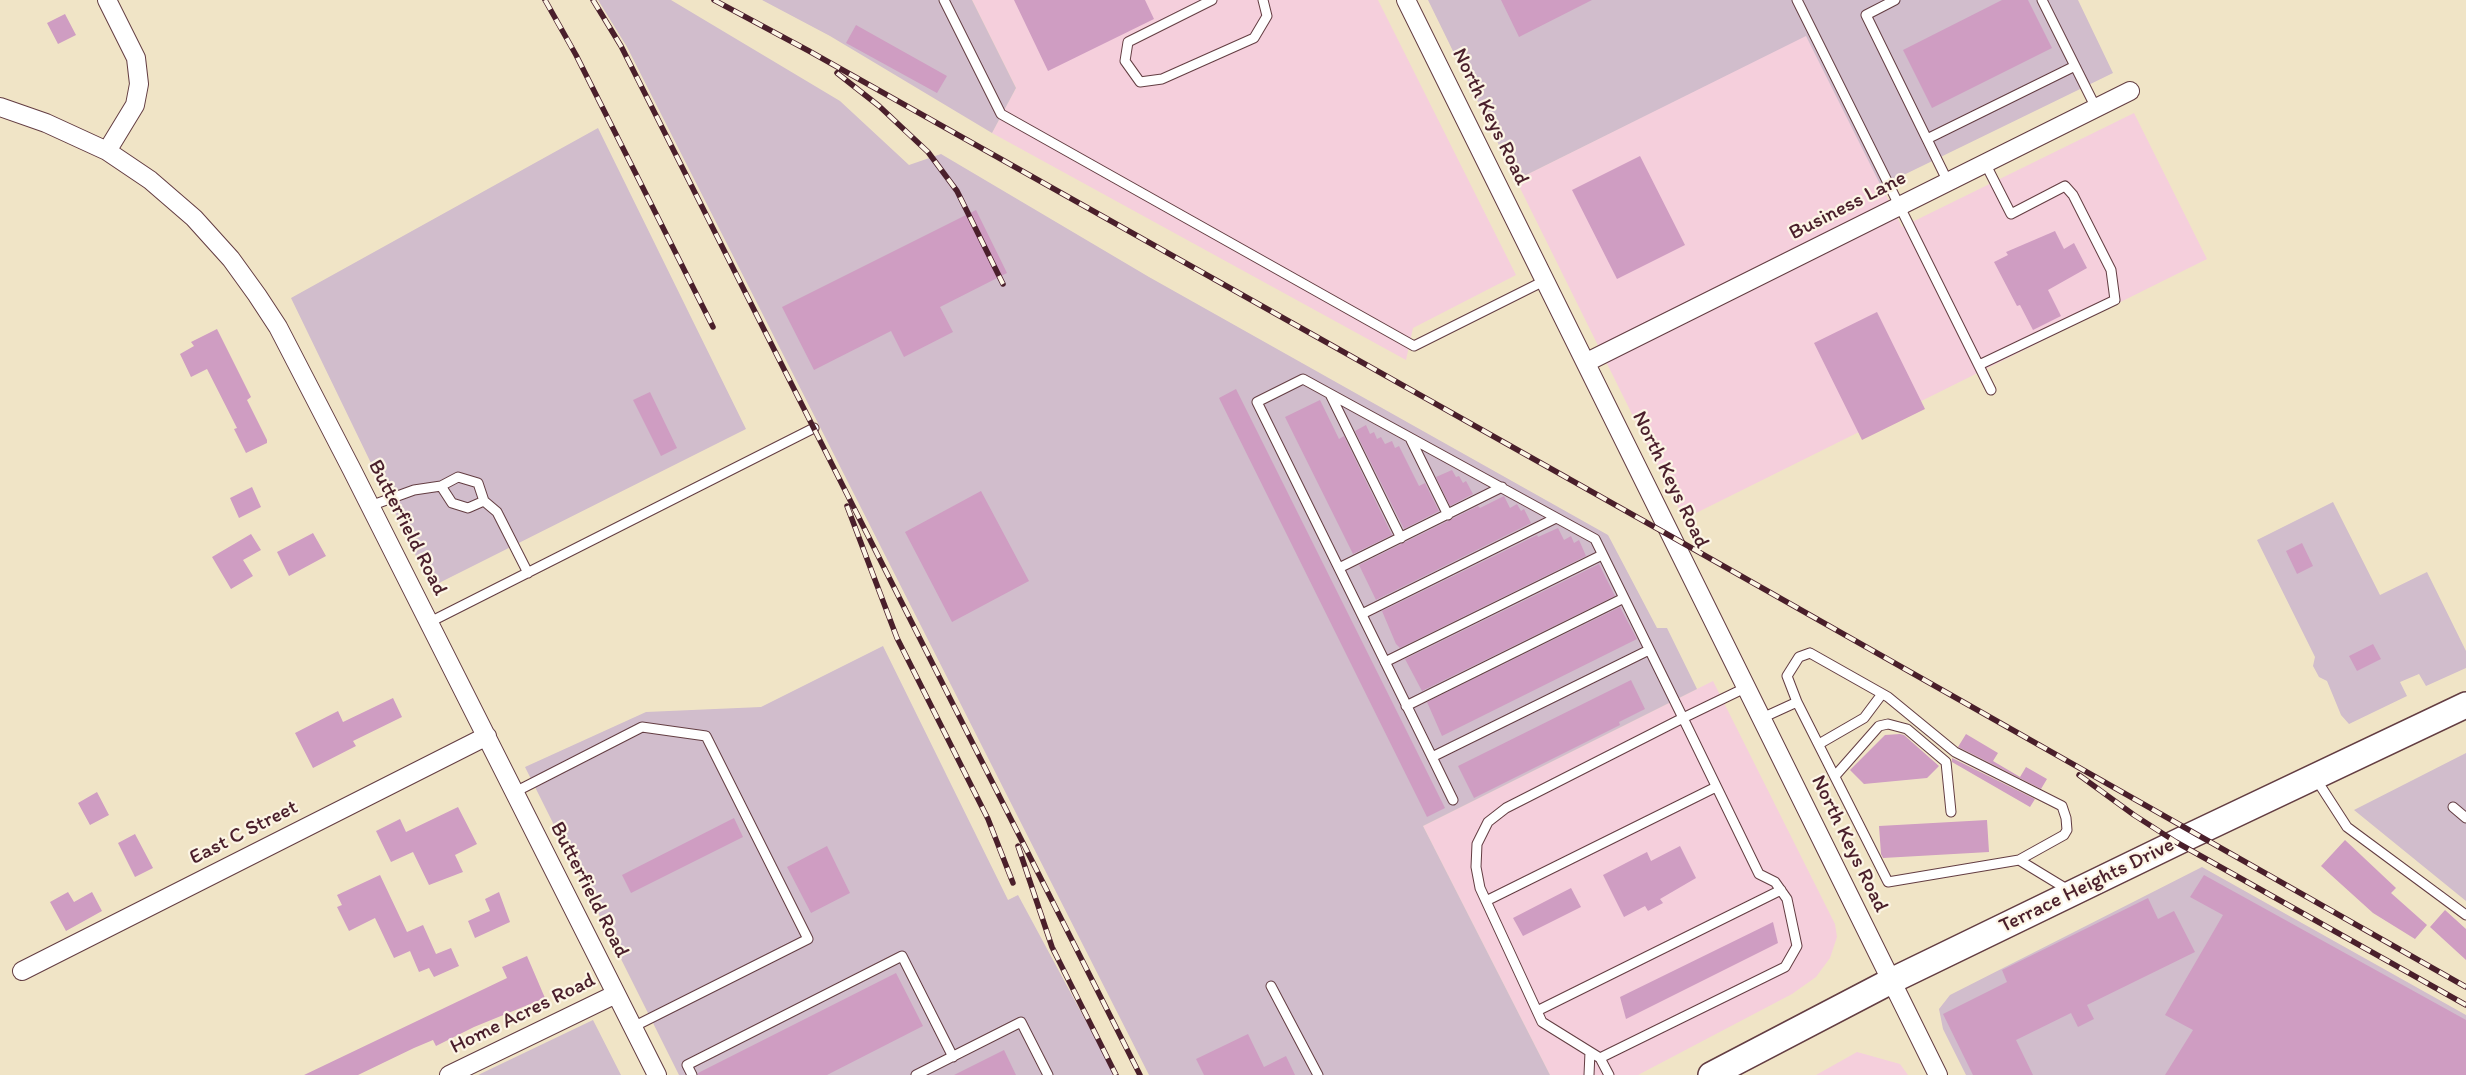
<!DOCTYPE html>
<style>
body{margin:0}
canvas{display:block;background:#f0e4c6}
</style>
<canvas width="2466" height="1075"></canvas>
<script>
const context = document.querySelector('canvas').getContext('2d');
context.lineJoin = 'round';
function fill(path, color) { context.fillStyle = color; context.fill(path, 'evenodd'); }
const toPath = rows => new Path2D(rows.map(r => 'M' + r).join(''));
function trace(path, color, width, dash) { context.strokeStyle = color; context.lineWidth = width; context.lineCap = dash ? 'butt' : 'round'; context.setLineDash(dash || []); context.stroke(path); }
function write(font, color, halo, rows, align = 'center') {
  context.font = font + ' Itim,sans-serif'; context.lineWidth = 4.5; context.setLineDash([]); context.textBaseline = 'middle'; context.strokeStyle = halo; context.fillStyle = color; for (const [text, x, y, turn = 0] of rows) {
    context.save(); context.translate(x, y); context.rotate((+turn || 0) * Math.PI / 180); context.textAlign = isNaN(turn) ? turn : align; if (halo) context.strokeText(text, 0, 0); context.fillText(text, 0, 0); context.restore();
  }
}
const built = toPath([
 [972,0,1378,0,1516,275,1413,328,1406,360,992,133,1016,88],
 [1806,35,1902,227,2134,113,2207,259,1684,519,1516,180],
 [1713,681,1835,924,1837,937,1830,958,1816,977,1792,994,1638,1075,1550,1075,1423,826],
 [1857,1052,1900,1064,1908,1075,1816,1075]
]);
const industrial = toPath([
 [598,0,671,0,840,101,909,165,941,154,1149,277,1608,535,1657,628,1667,628,1697,689,1423,826,1550,1075,1149,1075,627,47],
 [762,0,972,0,1016,88,992,133,830,36],
 [1428,0,2078,0,2113,73,1881,186,1806,36,1516,180],
 [598,128,746,429,431,587,291,298],
 [2333,502,2380,595,2427,572,2466,651,2466,668,2426,686,2419,674,2400,682,2407,696,2349,724,2341,715,2327,681,2319,677,2313,666,2315,657,2257,540],
 [883,646,1008,900,1018,895,1115,1075,679,1075,525,767,646,712,761,707],
 [2466,753,2466,901,2354,810],
 [2202,867,2466,1015,2466,1075,1966,1075,1943,1029,1939,1009,1950,995],
 [593,1020,621,1075,478,1075]
]);
const building = toPath([
 [1014,0,1145,0,1154,19,1048,71],
 [1501,0,1592,0,1519,37],
 [2002,0,2028,0,2052,48,1932,108,1903,50],
 [65,14,76,35,58,44,47,23],
 [856,25,947,76,937,93,846,43],
 [1640,156,1685,245,1617,279,1572,190],
 [976,210,1007,273,940,307,953,332,904,357,891,331,814,370,782,307],
 [2055,231,2064,249,2074,243,2087,268,2048,290,2061,316,2033,330,2020,305,2017,306,1994,262,2008,255,2006,252],
 [1877,312,1925,409,1862,440,1814,343],
 [217,329,251,397,247,400,267,440,267,443,246,453,234,429,237,428,207,369,191,377,180,354,194,346,191,342],
 [1236,389,1445,808,1427,817,1219,398],
 [650,392,677,448,661,456,633,400],
 [1320,400,1339,439,1344,436,1392,535,1353,554,1285,417],
 [1366,425,1370,434,1374,432,1377,439,1381,437,1385,444,1392,441,1395,448,1399,446,1419,486,1425,483,1439,511,1404,529,1355,431],
 [1452,470,1456,477,1459,476,1463,483,1466,481,1473,494,1450,506,1436,477],
 [252,487,261,507,239,518,230,498],
 [981,491,1029,581,952,622,905,532],
 [1504,496,1510,508,1517,504,1521,511,1524,509,1531,523,1376,600,1359,565,1478,506,1480,508],
 [1558,528,1564,540,1571,536,1574,543,1579,540,1586,556,1400,648,1396,644,1382,611,1537,535,1538,537],
 [313,533,326,556,289,576,277,552],
 [251,534,261,550,243,560,253,576,231,589,212,557],
 [2302,543,2313,566,2297,574,2286,551],
 [1599,564,1615,596,1422,691,1405,659],
 [1620,607,1637,639,1442,736,1427,702],
 [2373,644,2381,659,2357,671,2349,656],
 [1631,680,1645,709,1619,722,1620,725,1474,798,1458,766],
 [393,698,402,717,353,741,356,746,313,768,295,733,338,711,343,722],
 [1900,734,1904,735,1939,766,1927,778,1864,784,1850,770,1885,735],
 [1966,734,1998,753,1993,761,2020,777,2026,767,2047,779,2041,789,1958,747],
 [1952,758,2035,799,2030,807,1952,762],
 [97,792,109,815,90,825,78,803],
 [458,807,477,844,455,855,463,872,429,885,413,852,391,862,376,831,400,819,406,832],
 [734,818,743,837,631,893,622,875],
 [1987,820,1989,852,1883,858,1881,854,1879,826],
 [135,834,153,868,135,877,118,843],
 [2345,840,2396,888,2391,893,2427,925,2415,939,2373,913,2321,866],
 [827,846,850,893,811,913,787,867],
 [1680,846,1696,878,1660,899,1663,903,1648,911,1645,906,1624,917,1603,875,1647,852,1651,861],
 [380,875,407,932,423,925,436,954,451,948,459,966,434,977,429,968,419,972,410,951,394,958,375,918,349,931,337,907,342,905,337,895],
 [2204,875,2466,1020,2466,1075,2165,1075,2193,1030,2165,1015,2223,915,2190,897],
 [1571,888,1581,907,1523,936,1513,918],
 [68,892,74,902,92,892,102,911,66,931,50,902],
 [499,892,510,922,475,938,468,921,490,911,485,899],
 [2148,898,2158,919,2174,911,2195,952,2087,1005,2094,1019,2078,1027,2071,1013,2016,1040,2033,1075,1973,1075,1943,1014,2007,982,2002,970],
 [2445,910,2466,929,2466,960,2430,927],
 [1773,922,1778,943,1626,1019,1620,997],
 [527,956,545,998,474,1027,436,1046,433,1040,414,1048,358,1075,304,1075,507,978,502,967],
 [896,973,923,1026,827,1075,698,1075,698,1073],
 [1248,1034,1264,1067,1286,1056,1295,1075,1204,1075,1196,1059],
 [1004,1050,1016,1075,954,1075]
]);
const lane = toPath([
 [944,0,1001,114,1414,346,1546,280],
 [1212,0,1128,42,1125,61,1140,82,1162,79,1254,38,1267,16,1263,0],
 [1797,0,1991,390],
 [1895,0,1866,15,1948,182],
 [2042,0,2096,108],
 [1927,139,2075,66],
 [1979,365,2115,300,2111,270,2073,195,2065,186,2011,214,1985,163],
 [1330,394,1401,538],
 [1411,440,1448,515],
 [441,486,452,503,468,508,484,501],
 [370,506,414,490,441,486,458,477,478,483,484,501,497,512,528,573],
 [1339,568,1502,487],
 [1362,614,1556,518],
 [430,622,814,428],
 [1649,650,1432,757,1257,402,1303,379,1595,539,1683,718,1747,687],
 [1810,653,1888,697,1955,752,2062,806,2066,818,2067,830,2064,835,2019,860,1888,882,1797,702,1787,676,1799,657,1810,653],
 [1385,662,1602,555],
 [1406,706,1624,598],
 [1683,718,1759,874,1775,882,1787,899,1797,946,1785,967,1600,1058,1542,1022,1480,888,1476,867,1477,844,1488,822,1506,808,1683,718],
 [1762,718,1797,702],
 [1819,744,1864,718,1882,694],
 [1432,757,1453,800],
 [1835,776,1879,726,1888,724,1907,729,1946,762,1951,812],
 [2316,779,2347,827,2466,915],
 [515,792,642,727,706,736,808,939,633,1027],
 [2453,807,2466,818],
 [2019,860,2070,891],
 [1486,901,1716,787],
 [1271,986,1318,1075],
 [1537,1011,1781,890],
 [1600,1058,1609,1075],
 [692,1075,687,1065,902,956,953,1057],
 [916,1075,1021,1022,1048,1075],
 [1589,1075,1590,1052]
]);
const street = toPath([
 [1406,0,1938,1075],
 [0,107,46,123,107,151,150,180,194,218,231,259,257,295,278,327,352,470,657,1075],
 [107,151,135,105,139,84,136,58,107,0],
 [1587,362,2130,91],
 [22,971,487,736],
 [449,1075,616,994]
]);
const secondary = toPath([
 [1711,1075,1891,981,2194,834,2466,705]
]);
const rail = toPath([
 [545,0,576,55,713,327],
 [593,0,621,46,1140,1075],
 [714,0,809,51,1674,538,2466,987],
 [837,73,879,106,928,152,957,191,1003,284],
 [847,506,897,638,988,819,1013,883],
 [2079,775,2134,815,2176,842,2466,1005],
 [1018,846,1052,947,1116,1075]
]);
const streetNames = [
 ["North Keys Road",1490,117,64],
 ["Business Lane",1848,206,-27],
 ["North Keys Road",1670,480,64],
 ["Butterfield Road",407,528,63],
 ["East C Street",244,833,-27],
 ["North Keys Road",1849,844,64],
 ["Terrace Heights Drive",2087,886,-26],
 ["Butterfield Road",589,890,63],
 ["Home Acres Road",523,1014,-26]
];
fill(built, '#f5cfdc');
fill(industrial, '#d1bdcc');
fill(building, '#cf9dc2');
trace(lane, '#633d42', 11);
trace(street, '#633d42', 20);
trace(secondary, '#633d42', 28);
trace(lane, '#fff', 9);
trace(street, '#fff', 18);
trace(secondary, '#fff', 25);
trace(rail, '#4a1f2b', 5.5);
trace(rail, '#fcf5e5', 4, [11]);
write('21px', '#4a1f2b', '#fcf5e5', streetNames);
</script>
